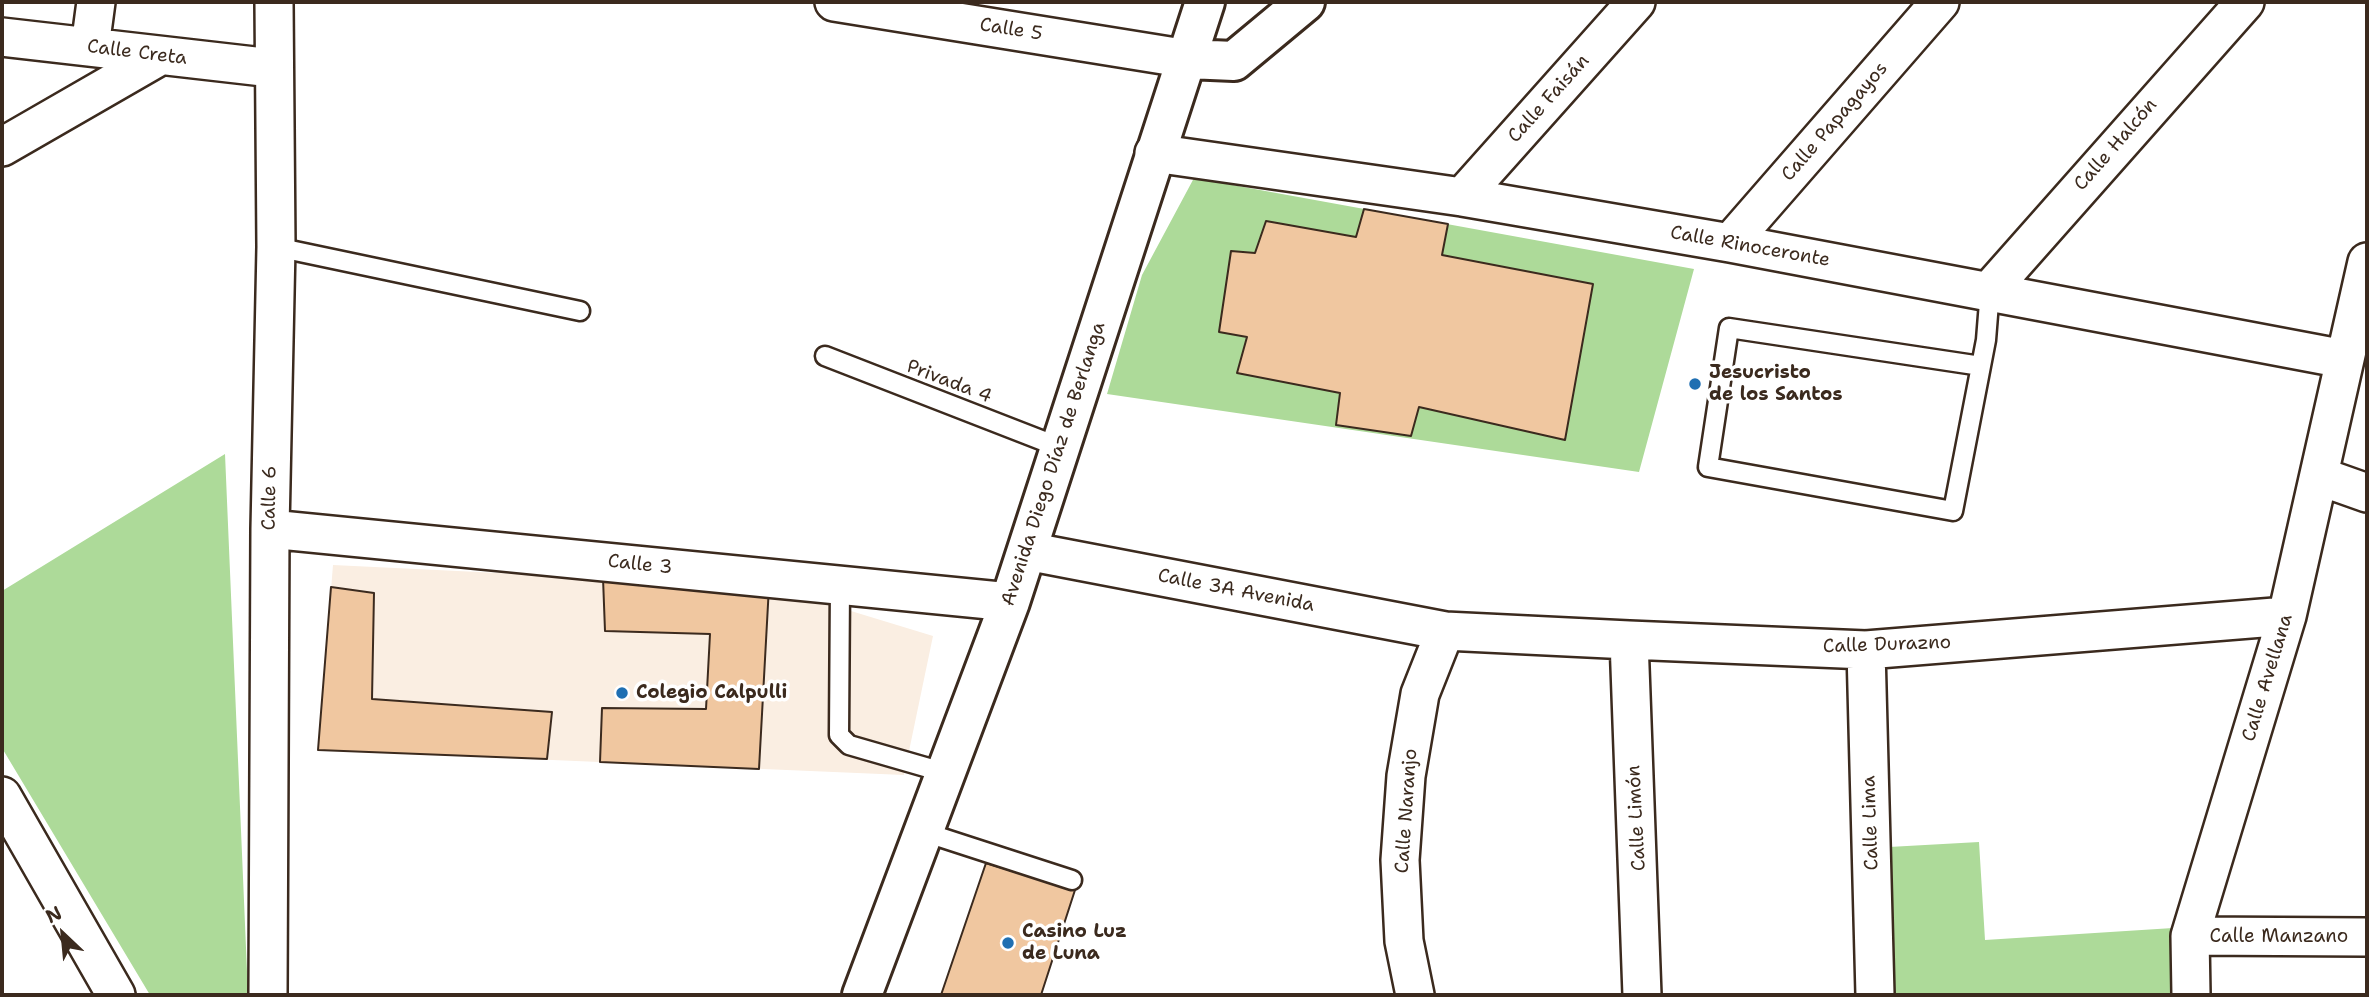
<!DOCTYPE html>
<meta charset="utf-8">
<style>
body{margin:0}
#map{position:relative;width:2369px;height:997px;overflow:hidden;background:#fff;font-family:"Shantell Sans",sans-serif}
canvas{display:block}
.frame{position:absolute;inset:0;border:4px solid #3b2a1e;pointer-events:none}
.north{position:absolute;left:28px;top:899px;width:70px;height:70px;-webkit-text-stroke:5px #fff;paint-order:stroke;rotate:334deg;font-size:19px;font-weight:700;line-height:28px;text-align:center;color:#3b2a1e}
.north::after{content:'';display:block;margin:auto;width:24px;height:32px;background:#3b2a1e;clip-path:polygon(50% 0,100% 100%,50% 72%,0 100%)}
</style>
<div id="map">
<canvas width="2369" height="997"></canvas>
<div class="frame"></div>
<div class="north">N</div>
</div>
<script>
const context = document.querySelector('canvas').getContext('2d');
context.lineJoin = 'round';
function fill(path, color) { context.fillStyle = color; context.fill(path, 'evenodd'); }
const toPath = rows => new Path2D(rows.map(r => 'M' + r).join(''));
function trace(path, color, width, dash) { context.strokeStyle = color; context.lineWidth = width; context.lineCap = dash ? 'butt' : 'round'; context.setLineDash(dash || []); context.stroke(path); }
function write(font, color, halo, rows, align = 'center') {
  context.font = font + ' "Shantell Sans",sans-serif'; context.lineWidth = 7; context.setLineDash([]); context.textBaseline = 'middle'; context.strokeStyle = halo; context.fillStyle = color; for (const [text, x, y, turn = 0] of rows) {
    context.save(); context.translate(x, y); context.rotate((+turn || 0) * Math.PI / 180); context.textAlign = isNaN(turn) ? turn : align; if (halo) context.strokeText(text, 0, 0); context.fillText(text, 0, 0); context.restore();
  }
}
const built = toPath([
 [333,565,769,586,933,636,904,775,318,750]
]);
const green = toPath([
 [1194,178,1694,269,1639,472,1107,394,1142,275],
 [225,454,248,995,150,995,2,748,2,591],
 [1979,842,1985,940,2173,928,2173,995,1892,995,1889,847]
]);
const building = toPath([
 [1364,209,1448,224,1442,255,1593,284,1565,440,1419,407,1411,436,1336,425,1340,393,1237,373,1247,337,1219,332,1231,251,1255,253,1266,221,1356,237,1364,209],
 [603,578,769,586,759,769,600,762,602,708,706,709,710,634,605,631,603,578],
 [331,587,374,593,372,699,552,712,547,759,318,750,331,587],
 [986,863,1075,890,1041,995,941,995,986,863]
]);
const lane = toPath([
 [276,247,580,311],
 [825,356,1059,447],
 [1981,366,1729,328,1708,467,1953,511,1981,366,1986,340,1990,290],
 [840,585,839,735,849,745,946,773],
 [924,832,1072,880]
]);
const street = toPath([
 [834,2,1188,59],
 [2,37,272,68],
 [90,47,96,2],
 [2,147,160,56],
 [1154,153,1462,197,1730,243,2344,359],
 [1462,197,1636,2],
 [1730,243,1940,2],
 [1990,290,2245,2],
 [2319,476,2367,493],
 [270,529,1010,602],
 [1027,551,1445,631,1629,640,1866,650,2287,616],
 [1629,640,1642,995],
 [1866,650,1875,995],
 [2,796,116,995],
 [2190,936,2367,937],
 [268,995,270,529,276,247,274,2],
 [1415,995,1404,941,1400,860,1406,776,1420,694,1445,631],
 [2191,995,2190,936,2287,616,2367,262]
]);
const secondary = toPath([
 [1188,59,1234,61,1305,2],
 [862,995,1010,602,1205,2]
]);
const markers = [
 [1695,384,7,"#1f6fb2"],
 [622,693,7,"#1f6fb2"],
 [1008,943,7,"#1f6fb2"]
];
const streetNames = [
 ["Calle 5",1011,30,9],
 ["Calle Creta",137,53,7],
 ["Calle Faisán",1549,99,-48],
 ["Calle Papagayos",1835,122,-49],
 ["Calle Halcón",2116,145,-49],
 ["Calle Rinoceronte",1750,247,10],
 ["Privada 4",949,382,21],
 ["Avenida Diego Díaz de Berlanga",1054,464,-72],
 ["Calle 6",270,498,-89],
 ["Calle 3",640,565,6],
 ["Calle 3A Avenida",1236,591,11],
 ["Calle Durazno",1887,645,-2],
 ["Calle Avellana",2268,678,-73],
 ["Calle Naranjo",1407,811,-86],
 ["Calle Limón",1637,818,-93],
 ["Calle Lima",1871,823,-92],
 ["Calle Manzano",2279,937]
];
const poiNames = [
 ["Jesucristo",1709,373],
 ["de los Santos",1709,395],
 ["Colegio Calpulli",636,693],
 ["Casino Luz",1022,932],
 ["de Luna",1022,954]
];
fill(built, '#faeee2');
fill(green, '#adda99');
fill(building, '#f0c7a0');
trace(building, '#3b2a1e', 2);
trace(lane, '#3b2a1e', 23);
trace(street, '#3b2a1e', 42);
trace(secondary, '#3b2a1e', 44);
trace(lane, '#fff', 18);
trace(street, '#fff', 37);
trace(secondary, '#fff', 38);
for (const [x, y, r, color] of markers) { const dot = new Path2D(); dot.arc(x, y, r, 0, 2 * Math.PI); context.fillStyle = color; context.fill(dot); trace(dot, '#fff', 2.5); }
write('19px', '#3b2a1e', '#fff', streetNames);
write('bold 19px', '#3b2a1e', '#fff', poiNames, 'left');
</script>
